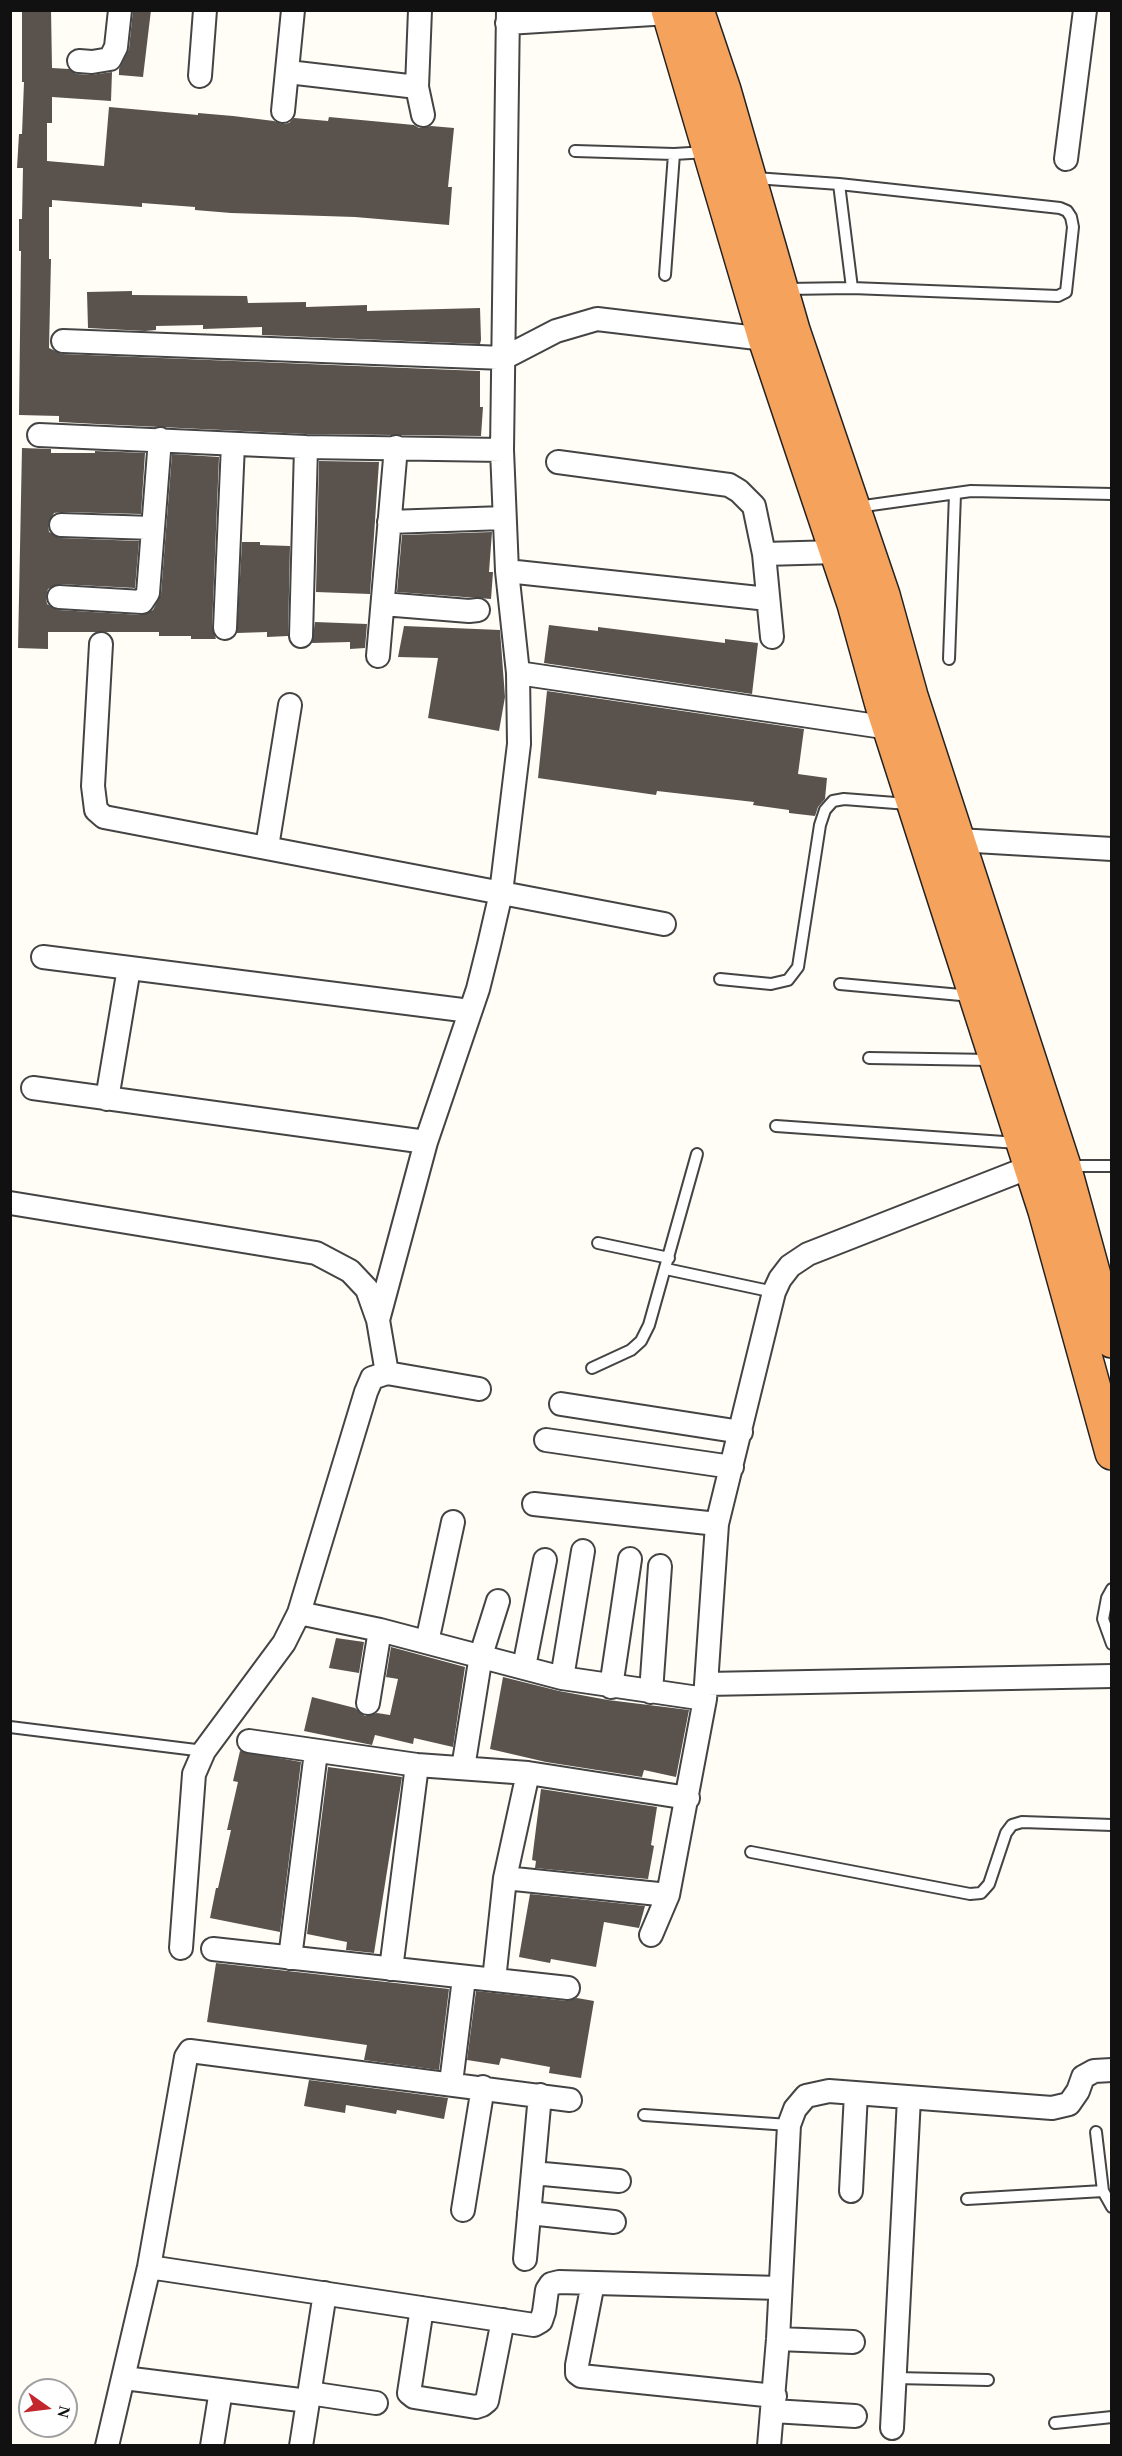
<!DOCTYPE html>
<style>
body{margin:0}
#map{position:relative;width:1122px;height:2456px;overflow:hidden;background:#fffdf5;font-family:"Times New Roman",serif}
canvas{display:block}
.frame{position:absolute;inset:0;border:12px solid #111;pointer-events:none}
.north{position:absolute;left:18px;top:2378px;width:60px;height:60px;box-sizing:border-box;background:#fff;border:2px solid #a0a0a0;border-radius:50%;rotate:104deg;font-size:16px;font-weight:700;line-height:24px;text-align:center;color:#111}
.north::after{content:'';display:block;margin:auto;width:21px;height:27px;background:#c4262e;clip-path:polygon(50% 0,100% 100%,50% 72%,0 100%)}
</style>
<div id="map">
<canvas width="1122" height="2456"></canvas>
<div class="frame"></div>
<div class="north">N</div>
</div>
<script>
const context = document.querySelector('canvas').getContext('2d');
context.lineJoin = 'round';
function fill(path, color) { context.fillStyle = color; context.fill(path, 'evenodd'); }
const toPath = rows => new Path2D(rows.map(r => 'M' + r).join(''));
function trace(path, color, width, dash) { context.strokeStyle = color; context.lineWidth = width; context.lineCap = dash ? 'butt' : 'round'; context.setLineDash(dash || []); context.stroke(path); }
const building = toPath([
 [22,10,51,10,52,68,69,69,77,74,91,75,112,72,111,101,52,97,52,123,47,123,47,161,104,166,109,107,198,115,198,113,233,116,274,121,282,124,289,123,294,118,328,121,329,117,414,125,419,128,431,126,454,128,448,187,452,187,449,225,355,217,231,213,195,210,195,207,142,203,142,207,52,200,52,207,49,207,49,259,51,259,49,348,62,354,480,371,480,407,483,407,481,436,306,434,97,424,59,422,59,416,19,415,21,251,19,251,19,219,22,219,23,168,17,168,19,134,22,134,24,82,22,82],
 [133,10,151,10,143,77,119,75,119,69,129,49],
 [132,291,132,295,247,296,248,303,306,302,306,307,367,305,367,311,480,308,481,340,480,344,262,335,262,327,203,329,203,325,156,326,156,330,145,331,88,328,87,292],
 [22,448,51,449,51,453,95,453,95,451,145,453,141,514,61,512,54,513,48,524,49,532,60,538,139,541,135,588,59,584,48,589,46,597,47,604,58,610,141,615,153,610,161,594,172,454,219,457,212,627,216,639,191,639,191,636,159,636,159,632,48,632,48,649,18,648],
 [319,461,379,462,370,594,316,592],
 [492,532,489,572,493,572,491,599,397,592,402,535],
 [242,542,260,542,260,545,290,546,288,636,267,637,267,632,237,633],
 [315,622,367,624,365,648,350,649,350,642,312,643],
 [549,625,598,631,598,627,725,643,725,639,758,643,752,694,544,663],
 [404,626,500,630,505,697,499,731,428,718,438,658,398,657],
 [547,691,804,729,798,774,827,778,825,799,818,807,815,816,789,813,789,810,753,805,754,802,657,791,656,795,538,778],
 [336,1638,364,1642,359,1673,329,1668],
 [391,1647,465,1667,453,1747,414,1738,413,1744,375,1735,372,1745,304,1731,312,1697,355,1708,365,1716,377,1713,390,1715,398,1679,386,1677],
 [503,1677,559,1691,608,1700,689,1710,676,1777,644,1770,642,1777,546,1762,490,1749],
 [240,1751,301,1762,280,1932,210,1918,216,1888,218,1888,231,1830,227,1830,238,1782,233,1781],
 [328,1767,402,1777,374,1953,346,1950,347,1942,307,1934],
 [541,1789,657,1807,651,1845,654,1846,648,1879,535,1868,536,1861,532,1860],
 [530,1894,645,1906,639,1928,604,1922,596,1967,551,1959,550,1963,519,1957],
 [216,1963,449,1989,439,2070,364,2060,367,2045,207,2022],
 [476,1991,567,2001,577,1998,594,2001,581,2078,549,2073,550,2067,501,2058,499,2065,467,2060],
 [309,2080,448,2098,444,2119,397,2110,396,2114,346,2105,345,2113,304,2106]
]);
const lane = toPath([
 [575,151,674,154,707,152],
 [755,178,839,184,1060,208,1067,211,1071,217,1073,227,1066,292,1058,296,852,288,839,184],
 [665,275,674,154],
 [786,289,852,288],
 [857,507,971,491,1112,494],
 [949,659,955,494],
 [720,979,771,984,788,980,798,967,820,825,825,810,833,801,844,799,908,804],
 [840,984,972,996],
 [869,1058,992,1060],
 [776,1126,1018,1143],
 [1067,1166,1112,1166],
 [598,1243,669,1258],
 [666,1269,774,1292],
 [592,1368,631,1350,641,1341,649,1325,697,1154],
 [1112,1589,1107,1598,1103,1619,1112,1644],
 [10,1727,204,1751],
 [751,1852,970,1894,981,1893,989,1884,1006,1833,1012,1825,1022,1822,1112,1825],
 [644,2115,789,2125],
 [1096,2132,1103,2191,1112,2207],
 [967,2199,1103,2191],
 [895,2378,988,2380],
 [1055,2423,1112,2417]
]);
const street = toPath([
 [420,10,417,87,423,115],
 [507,23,669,13],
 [79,61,92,62,110,59,116,47,120,10],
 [288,72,417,87],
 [200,76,205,10],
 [283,111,293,10],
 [1066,159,1085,10],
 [63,341,504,358,556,331,597,319,765,339],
 [39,435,306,447,502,450],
 [558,462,729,485,739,491,754,506,764,554,772,637],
 [389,522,504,518],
 [61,525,153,528],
 [764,554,837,552],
 [507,571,768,599],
 [59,597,142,602,148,593,160,439],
 [383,604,469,611,478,610],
 [225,628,233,444],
 [301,636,306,447],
 [101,644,93,786,96,810,104,817,664,924],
 [378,656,396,447],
 [518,673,890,728],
 [958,840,1112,849],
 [267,847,290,705],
 [43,957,470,1011],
 [33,1088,426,1142],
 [107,1099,129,968],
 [10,1203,316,1253,350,1271,367,1289,378,1320,387,1373],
 [378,1320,426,1142,478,989,489,945,501,893,519,744,518,673,507,571,502,450,508,10],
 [561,1404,741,1432],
 [546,1440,732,1467],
 [534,1504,717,1524],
 [299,1613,380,1630,562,1678,705,1699],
 [427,1642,453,1522],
 [524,1667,545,1560],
 [562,1678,583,1551],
 [707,1684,1112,1676],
 [611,1687,630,1559],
 [651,1692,660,1566],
 [368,1703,380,1630],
 [249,1741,417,1765,528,1773,688,1798],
 [463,1768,481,1655,498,1601],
 [505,1878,668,1895],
 [651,1935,668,1895,705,1699,717,1524,774,1292,780,1279,790,1266,808,1254,1030,1167],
 [181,1948,194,1774,204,1751,284,1643,299,1613,366,1392,372,1378,387,1373,479,1389],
 [213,1949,568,1988],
 [290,1958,316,1752],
 [391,1969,417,1765],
 [494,1980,505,1878,528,1773],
 [451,2083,464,1978],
 [533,2173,619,2181],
 [851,2191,856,2093],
 [463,2210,483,2087],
 [529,2213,614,2222],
 [525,2259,540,2095],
 [149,2267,534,2325,541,2321,544,2312,547,2290,551,2284,559,2282,780,2288],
 [593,2283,577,2365,577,2373,581,2376,775,2396],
 [422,2308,409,2393,414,2397,476,2407,482,2405,487,2401,503,2320],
 [778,2339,853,2342],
 [124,2378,308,2401],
 [309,2393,376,2403],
 [773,2411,855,2416],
 [892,2428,909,2098],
 [107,2446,149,2267,186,2057,190,2051,570,2100],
 [212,2446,221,2390],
 [301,2446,325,2293],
 [769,2446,778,2339,789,2125,795,2109,806,2096,829,2091,1052,2108,1069,2104,1078,2091,1083,2077,1094,2071,1112,2070]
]);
const highway = toPath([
 [668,10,765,339,854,604,882,705,1045,1211,1112,1453],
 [697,10,724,90,793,330,883,595,911,696,1064,1166,1112,1341]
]);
fill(building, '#5a524d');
trace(lane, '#444', 14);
trace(street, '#444', 26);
trace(highway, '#222', 36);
trace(lane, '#fff', 10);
trace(street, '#fff', 22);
trace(highway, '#f5a25d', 33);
</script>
